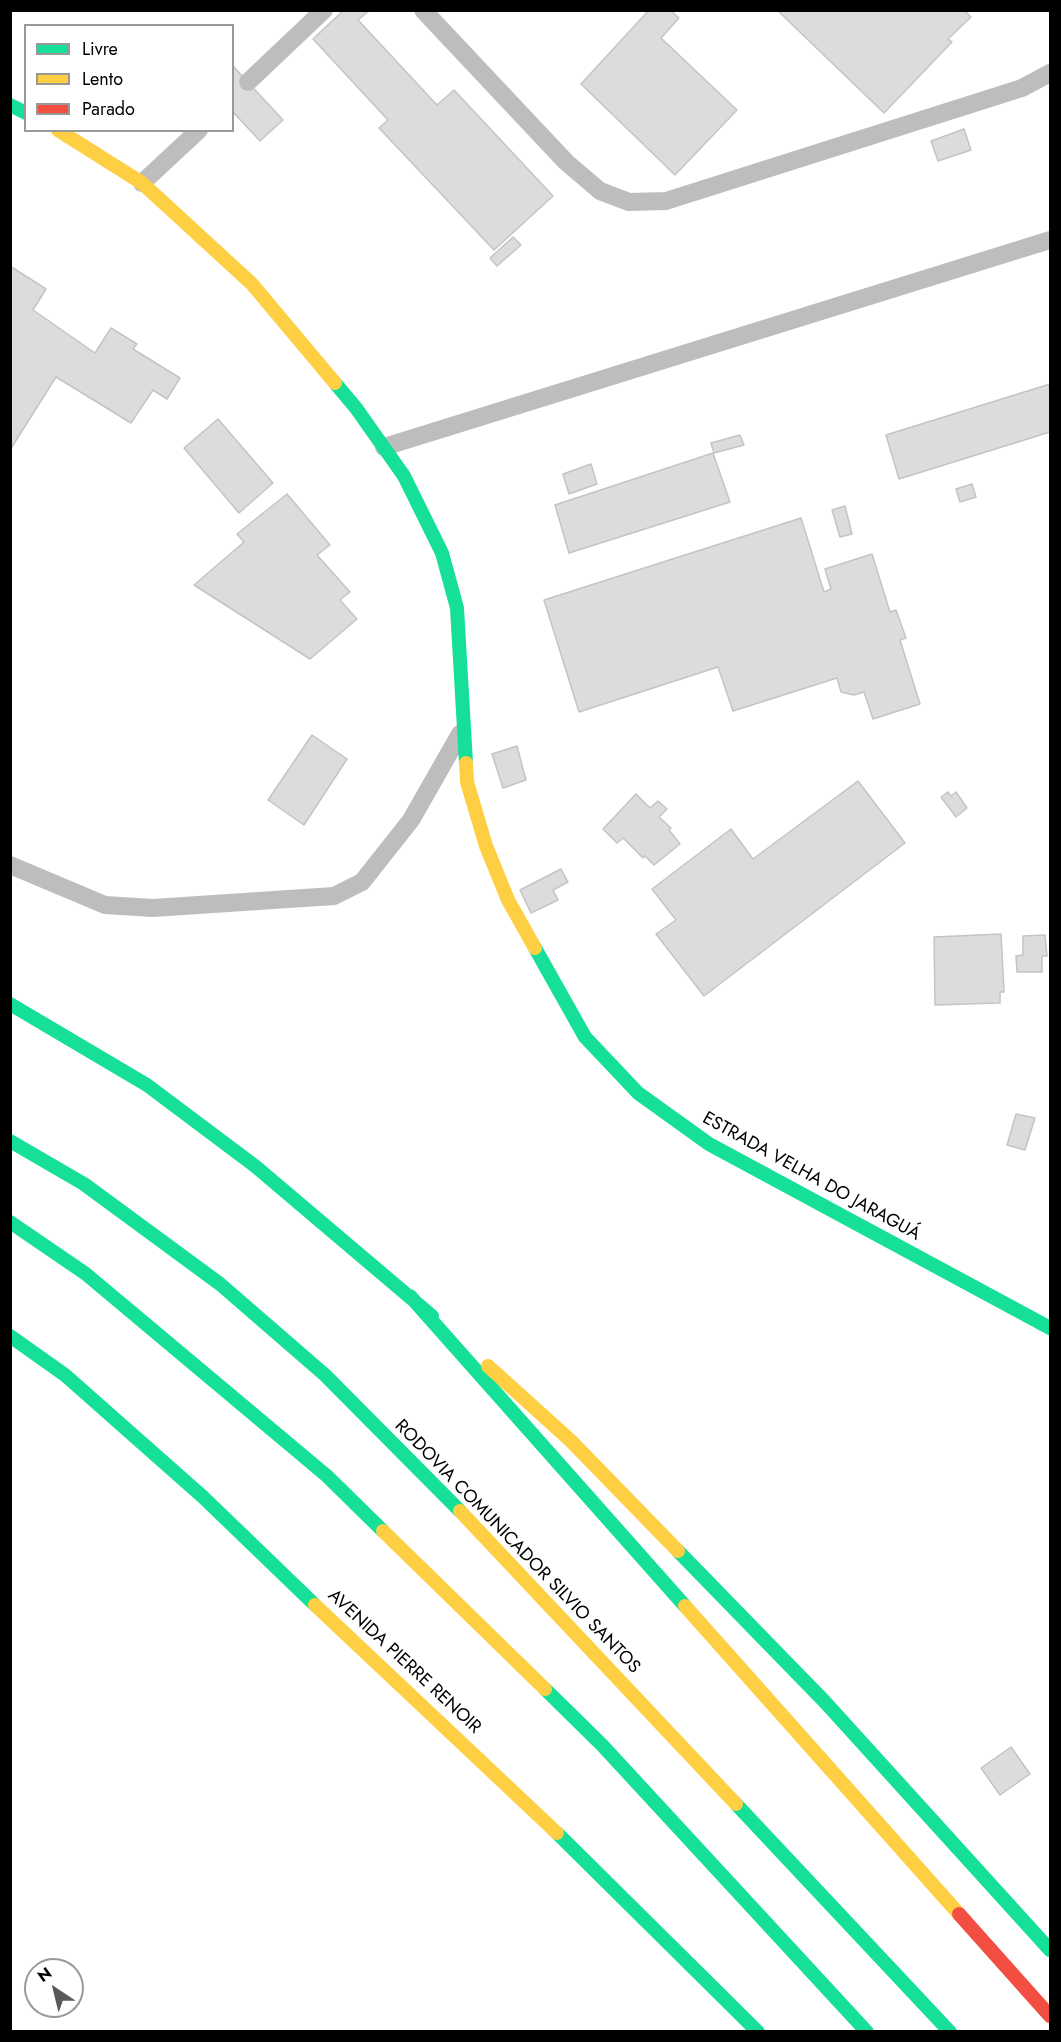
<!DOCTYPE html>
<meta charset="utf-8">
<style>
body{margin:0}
#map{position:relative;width:1061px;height:2042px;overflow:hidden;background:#fff;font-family:Jost,sans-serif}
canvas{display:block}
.frame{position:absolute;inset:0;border:12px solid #000;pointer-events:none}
.legend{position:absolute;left:24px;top:24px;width:210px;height:108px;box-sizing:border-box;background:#fff;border:2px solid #999;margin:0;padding:8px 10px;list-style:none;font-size:18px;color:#000}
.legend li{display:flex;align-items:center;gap:12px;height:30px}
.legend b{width:30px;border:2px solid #999}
.north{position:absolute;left:24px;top:1958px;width:60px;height:60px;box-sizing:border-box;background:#fff;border:2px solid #999;border-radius:50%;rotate:325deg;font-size:16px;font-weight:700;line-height:24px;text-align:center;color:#000}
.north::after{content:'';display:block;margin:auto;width:21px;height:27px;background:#595959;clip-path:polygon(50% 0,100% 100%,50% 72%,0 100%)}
</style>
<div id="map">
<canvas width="1061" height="2042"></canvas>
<div class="frame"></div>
<ul class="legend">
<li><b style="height:8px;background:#16e098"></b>Livre</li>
<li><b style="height:8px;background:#ffcf43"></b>Lento</li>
<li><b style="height:8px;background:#f24e42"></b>Parado</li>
</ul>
<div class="north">N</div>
</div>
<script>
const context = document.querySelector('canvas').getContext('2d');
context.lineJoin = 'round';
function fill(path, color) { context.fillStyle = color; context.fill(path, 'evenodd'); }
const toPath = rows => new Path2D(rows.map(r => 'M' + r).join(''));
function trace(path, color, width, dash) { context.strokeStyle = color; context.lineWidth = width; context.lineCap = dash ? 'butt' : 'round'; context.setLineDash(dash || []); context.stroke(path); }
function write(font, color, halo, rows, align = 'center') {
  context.font = font + ' Jost,sans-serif'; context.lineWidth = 4.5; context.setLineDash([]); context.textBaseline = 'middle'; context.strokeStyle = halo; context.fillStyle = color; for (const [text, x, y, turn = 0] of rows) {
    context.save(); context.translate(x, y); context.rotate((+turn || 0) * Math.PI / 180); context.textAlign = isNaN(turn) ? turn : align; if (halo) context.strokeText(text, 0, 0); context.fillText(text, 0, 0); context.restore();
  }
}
const building = toPath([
 [344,10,370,10,358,20,437,105,454,90,553,196,494,250,379,128,388,120,313,39,344,10],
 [649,10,670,10,679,18,661,38,737,110,675,175,581,84,649,10],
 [777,10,964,10,971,17,948,39,952,42,884,113,777,10],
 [232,65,283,120,260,141,232,111,232,65],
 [964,129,971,150,938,161,931,141,964,129],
 [513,237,521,245,497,266,490,258,513,237],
 [10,266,46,289,33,310,95,353,111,328,137,344,133,349,180,378,167,399,153,390,131,423,56,377,10,450,10,266],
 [1050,384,1050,432,899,479,886,435,1050,384],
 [218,419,273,483,239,513,184,448,218,419],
 [740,435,744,445,714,453,711,443,740,435],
 [713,453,730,502,569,553,555,505,713,453],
 [591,464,597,484,569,494,563,474,591,464],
 [972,484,976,497,960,502,956,489,972,484],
 [287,494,330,545,317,555,350,592,340,600,357,619,310,659,194,585,244,542,237,534,287,494],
 [845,506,852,534,840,537,832,510,845,506],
 [801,518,824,592,831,589,825,569,872,554,890,612,896,610,906,638,900,640,920,704,873,719,864,692,854,695,841,692,837,678,733,711,718,667,579,712,544,600,801,518],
 [312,735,347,759,304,825,268,800,312,735],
 [517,746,526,780,503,788,492,754,517,746],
 [858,781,905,843,704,996,656,934,676,920,652,889,731,829,753,859,858,781],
 [948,792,951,796,956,792,967,808,956,817,941,797,948,792],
 [636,794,650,808,658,801,667,809,659,817,671,828,669,830,680,844,654,865,645,856,643,858,623,838,617,843,603,829,636,794],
 [561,869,568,882,553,890,558,900,531,913,520,890,561,869],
 [1001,934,1004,992,1000,992,1000,1003,935,1005,934,937,1001,934],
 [1045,935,1047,956,1042,956,1042,972,1017,972,1016,956,1023,955,1023,936,1045,935],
 [1016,1114,1035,1118,1025,1150,1007,1145,1016,1114],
 [1011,1747,1030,1774,1000,1795,981,1768,1011,1747]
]);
const lane = toPath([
 [423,10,566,162,600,191,629,202,666,201,1022,88,1050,73],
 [248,82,324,10],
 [142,183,199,130],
 [384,447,1050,240],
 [10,865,105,905,153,908,334,896,362,882,411,820,460,734]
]);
const fast = toPath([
 [10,105,26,113],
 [335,383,356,408,404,476,442,553,457,608,466,763],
 [535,948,585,1037,638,1093,709,1144,1050,1328],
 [10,1004,147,1085,255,1166,432,1316],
 [10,1141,84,1184,220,1284,325,1375,460,1511],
 [10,1222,86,1274,327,1476,383,1531],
 [410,1296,685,1606],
 [10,1336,65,1375,203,1497,315,1605],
 [678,1551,825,1702,1050,1950],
 [545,1689,602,1745,867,2032],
 [736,1804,950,2032],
 [557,1833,758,2032]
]);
const slow = toPath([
 [58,130,142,183,252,284,335,383],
 [466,763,467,782,486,846,508,900,535,948],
 [488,1366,571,1441,678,1551],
 [460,1511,736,1804],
 [383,1531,545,1689],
 [315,1605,557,1833],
 [685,1606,959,1914]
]);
const jam = toPath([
 [959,1914,1050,2016]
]);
const streetNames = [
 ["ESTRADA VELHA DO JARAGUÁ",811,1177,29],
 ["RODOVIA COMUNICADOR SILVIO SANTOS",517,1547,46],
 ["AVENIDA PIERRE RENOIR",404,1662,43]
];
fill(building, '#dcdcdc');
trace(building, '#c4c4c4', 1.5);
trace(lane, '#bdbdbd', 18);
trace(fast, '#16e098', 14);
trace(slow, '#ffcf43', 14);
trace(jam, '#f24e42', 14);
write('18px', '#000', '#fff', streetNames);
</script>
